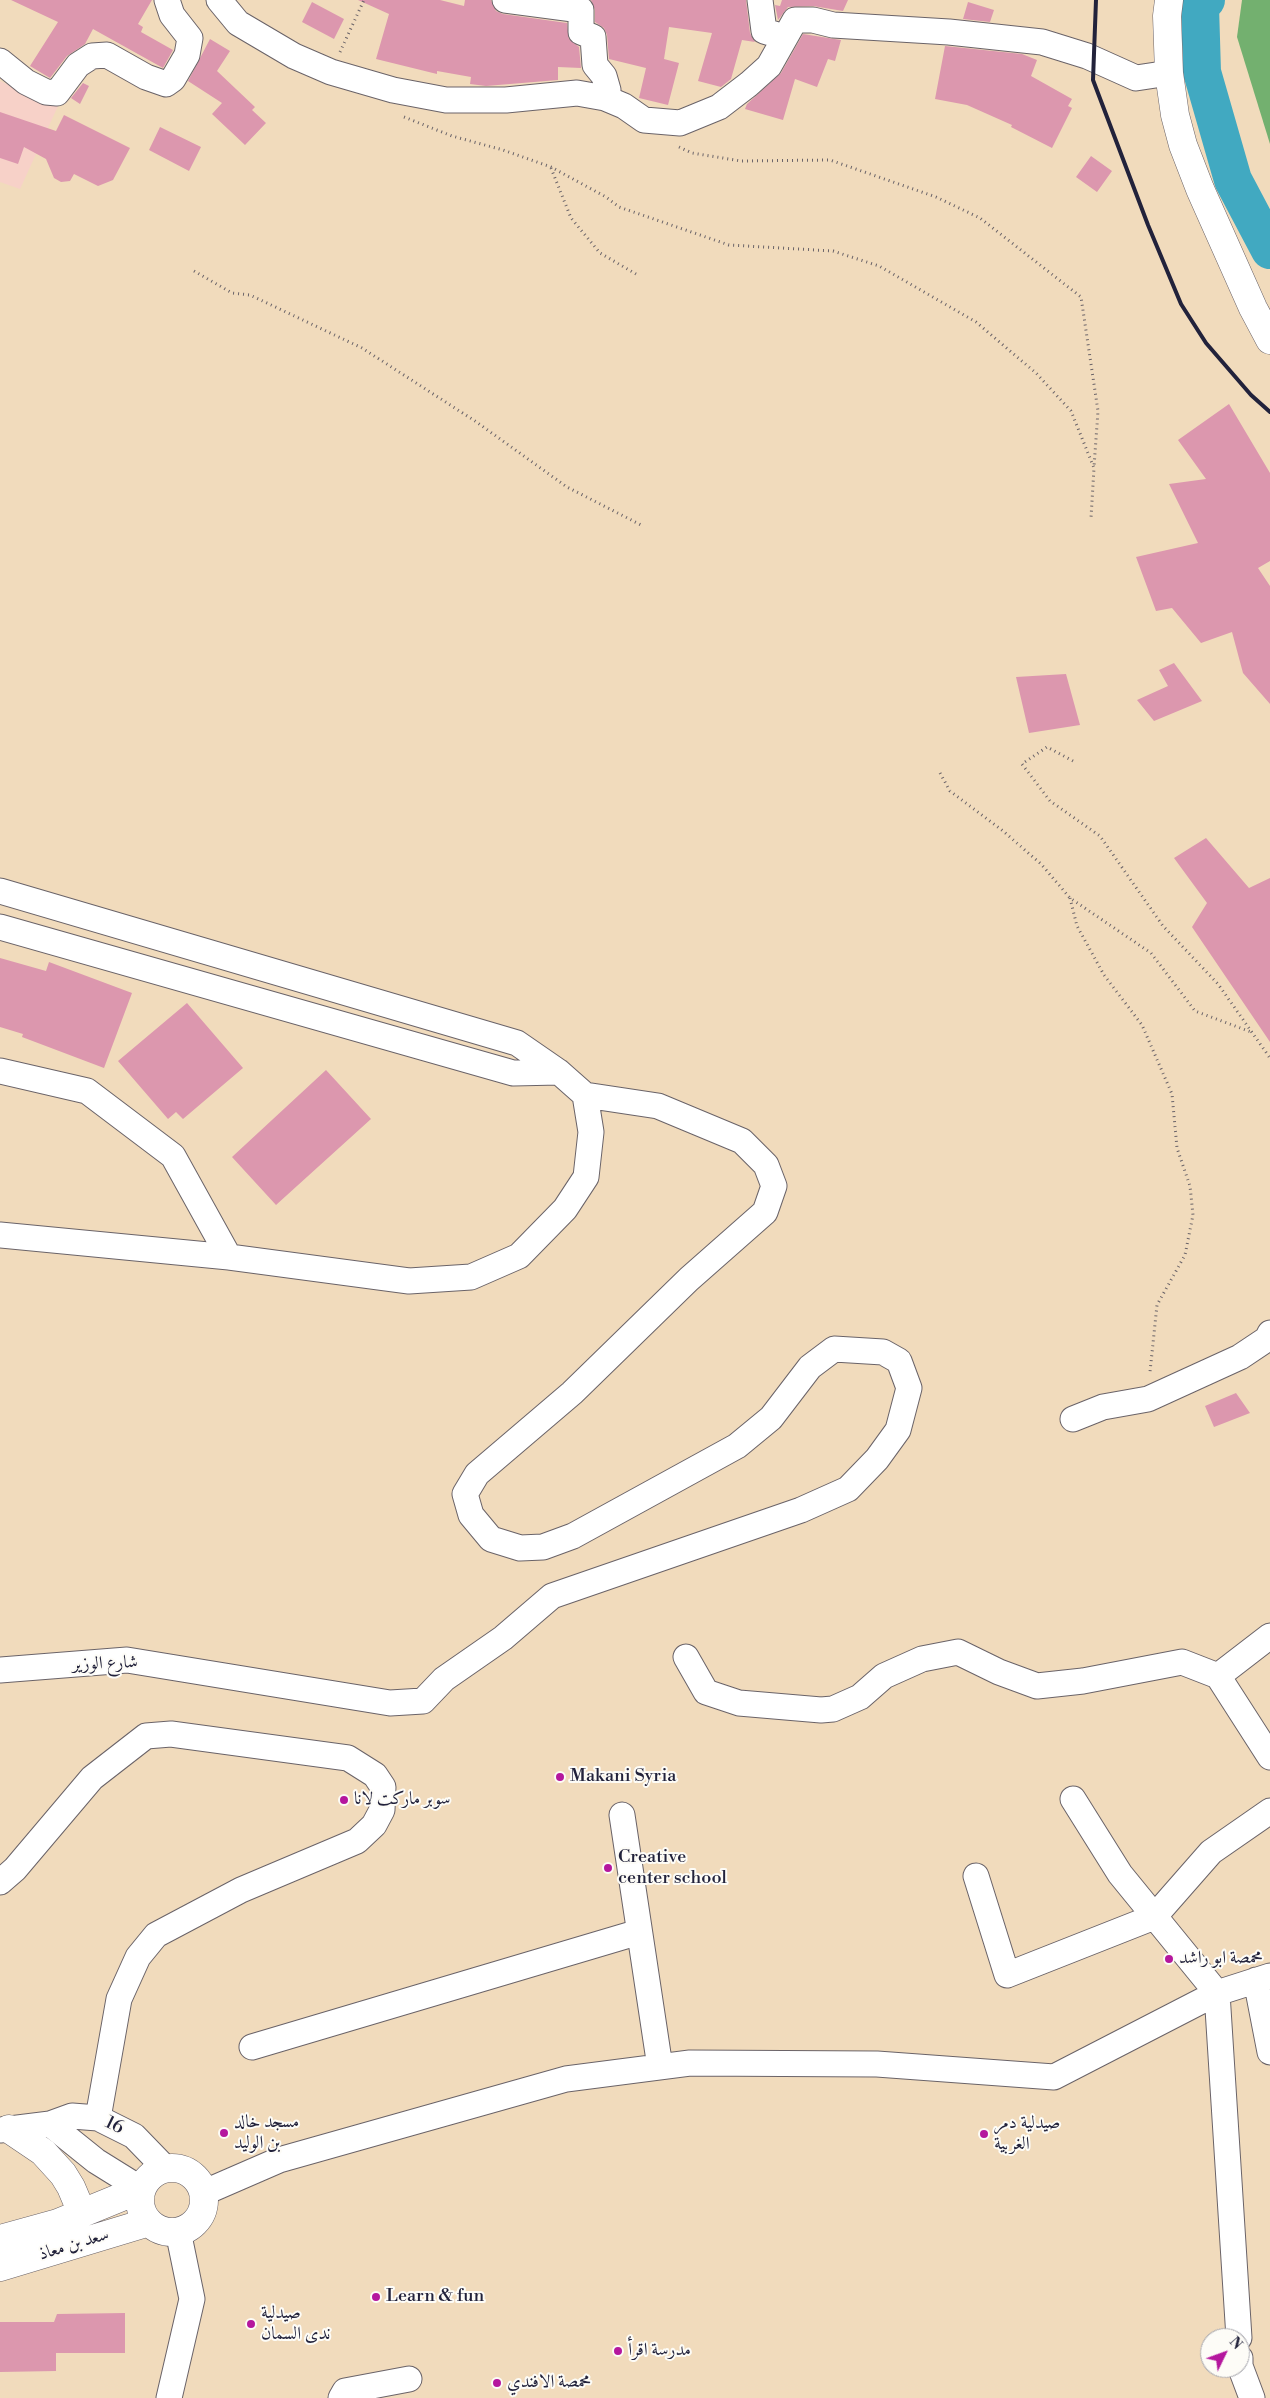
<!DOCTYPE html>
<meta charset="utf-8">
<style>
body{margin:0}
#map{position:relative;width:1270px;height:2398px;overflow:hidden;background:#f1dbbc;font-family:"Libre Bodoni",serif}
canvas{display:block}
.north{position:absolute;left:1200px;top:2328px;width:50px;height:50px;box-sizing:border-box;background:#fdfcf7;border:1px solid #a5a5ac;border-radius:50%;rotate:48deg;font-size:14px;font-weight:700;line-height:20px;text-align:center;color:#22223b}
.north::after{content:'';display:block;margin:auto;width:18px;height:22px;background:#b5179e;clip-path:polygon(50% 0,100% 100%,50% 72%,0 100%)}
</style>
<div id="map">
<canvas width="1270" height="2398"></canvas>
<div class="north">N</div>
</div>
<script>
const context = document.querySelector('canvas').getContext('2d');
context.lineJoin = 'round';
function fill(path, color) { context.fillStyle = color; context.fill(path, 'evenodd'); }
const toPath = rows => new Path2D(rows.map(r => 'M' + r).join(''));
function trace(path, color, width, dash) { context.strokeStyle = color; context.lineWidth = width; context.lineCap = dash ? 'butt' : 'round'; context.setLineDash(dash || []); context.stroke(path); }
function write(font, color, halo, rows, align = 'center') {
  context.font = font + ' "Libre Bodoni",Amiri,serif'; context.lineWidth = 4; context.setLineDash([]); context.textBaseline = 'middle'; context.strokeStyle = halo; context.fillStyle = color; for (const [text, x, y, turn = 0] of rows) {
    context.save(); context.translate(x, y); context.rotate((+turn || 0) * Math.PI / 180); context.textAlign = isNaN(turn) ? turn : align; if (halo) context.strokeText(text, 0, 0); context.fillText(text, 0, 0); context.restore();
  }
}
const built = toPath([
 [0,81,58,106,20,189,0,182]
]);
const forest = toPath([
 [1242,0,1270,0,1270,144,1237,37]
]);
const river = toPath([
 [1206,0,1200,6,1202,72,1233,180,1270,250]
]);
const building = toPath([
 [11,0,152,0,138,24,143,27,141,32,173,50,163,68,93,29,85,44,67,56,50,78,30,66,58,22],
 [358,0,440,0,464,6,465,0,491,0,496,11,503,14,567,23,569,39,579,47,581,68,558,67,558,80,486,86,470,84,471,77,437,71,437,74,376,59,389,14],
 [591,0,746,0,750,33,755,42,742,40,731,79,721,87,698,81,712,33,669,27,664,59,679,63,668,105,639,98,646,68,609,59,607,35,604,28,595,22,595,10],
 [782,0,848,0,843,11,813,6,788,7,778,20,775,5,780,6],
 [312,2,344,19,334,39,302,22],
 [968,2,994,10,990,22,963,19],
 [803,34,841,40,835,61,828,59,817,87,795,79,783,120,745,109,747,104,781,73],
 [210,39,230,51,217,71,255,107,252,110,266,123,245,145,212,114,222,103,188,81],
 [945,46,1022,54,1037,60,1031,76,1072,99,1068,106,1072,108,1052,148,1011,127,1012,125,967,105,935,99],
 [83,83,89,86,80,104,71,98],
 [0,112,56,131,64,115,130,148,113,180,98,186,74,174,70,181,61,182,54,178,46,159,24,147,18,164,0,158],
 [160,127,201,147,189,171,149,150],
 [1091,156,1112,171,1097,192,1076,177],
 [1229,404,1270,473,1270,561,1258,568,1270,586,1270,704,1243,673,1232,632,1201,643,1172,608,1156,611,1136,557,1198,543,1169,484,1206,479,1178,440],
 [1174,663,1202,701,1154,721,1137,700,1168,686,1159,670],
 [1066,674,1080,725,1029,733,1016,677],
 [1206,838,1249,888,1270,878,1270,1042,1192,927,1207,903,1174,858],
 [0,958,46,971,49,962,132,993,104,1068,22,1037,23,1034,0,1027],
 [187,1003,243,1068,183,1119,176,1112,168,1119,118,1061],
 [326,1070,371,1119,276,1205,232,1157],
 [1236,1393,1250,1413,1214,1427,1205,1406],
 [125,2313,125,2353,56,2353,56,2371,0,2372,0,2322,54,2322,57,2314]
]);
const path = toPath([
 [340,52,364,0],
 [404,117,452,136,503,150,551,167,606,197,619,207,729,245,833,251,879,266,976,322,1036,373,1071,411,1094,468,1091,518],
 [679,147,692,153,741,161,830,160,936,197,980,218,1081,297,1098,411,1094,467],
 [551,168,571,218,600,253,636,274],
 [194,271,232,293,250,295,362,348,475,421,567,487,643,526],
 [1073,761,1047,747,1022,764,1050,801,1100,836,1163,926,1218,984,1270,1058],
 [940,773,950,791,1003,831,1041,864,1070,898,1151,953,1195,1011,1251,1032],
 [1070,898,1077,926,1104,975,1142,1025,1172,1094,1177,1148,1190,1186,1193,1215,1185,1255,1157,1305,1150,1372]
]);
const minor = toPath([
 [219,0,238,23,294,56,331,72,393,90,446,100,506,100,577,93,605,98,624,106,644,120,680,123,719,107,749,84,769,66,795,20,813,20,833,25,949,32,1042,42,1087,56,1136,78,1169,73],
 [505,0,581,10,581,32,593,37,595,65,604,76,608,90,605,98],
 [760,0,764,31,784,37],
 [0,61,26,82,46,92,57,93,78,65,92,56,107,55,146,77,166,84,173,79,187,55,190,38,172,15,167,0],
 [0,891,517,1043,559,1072,585,1095,658,1106,742,1141,766,1165,774,1186,765,1212,689,1279,572,1393,477,1474,465,1494,471,1515,491,1539,520,1548,543,1547,573,1536,737,1446,771,1418,810,1367,834,1349,883,1352,899,1361,909,1388,898,1430,877,1459,848,1489,801,1510,552,1596,503,1638,444,1679,423,1701,390,1703,127,1660,0,1670],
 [0,927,513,1073,559,1072],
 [0,1071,87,1091,173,1156,229,1257],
 [0,1235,229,1257,409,1281,471,1277,519,1256,565,1209,586,1177,591,1132,585,1095],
 [1073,1419,1103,1407,1148,1399,1240,1357,1267,1339,1270,1333],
 [686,1657,706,1692,739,1703,821,1710,833,1709,860,1697,884,1676,922,1659,958,1652,999,1672,1037,1686,1083,1681,1182,1662,1218,1676,1270,1636],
 [1218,1676,1270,1757],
 [1073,1799,1120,1874,1217,1993,1239,2338],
 [622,1815,660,2067],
 [976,1876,1007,1975,1154,1917,1211,1852,1270,1811],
 [0,1882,15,1869,92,1778,146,1736,171,1734,348,1758,375,1775,383,1787,382,1810,374,1825,357,1841,241,1890,156,1935,138,1957,119,1999,98,2118],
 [1256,1980,1270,2052],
 [252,2047,639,1932],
 [50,2124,96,2161,141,2189],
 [0,2130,50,2124,72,2116,98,2118,134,2136,165,2168],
 [203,2193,279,2160,566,2079,690,2063,877,2064,1054,2077,1217,1993,1270,1976],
 [1240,2358,1240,2366,1252,2398],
 [169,2398,192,2299,178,2231],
 [341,2398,345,2391,409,2379]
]);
const major = toPath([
 [1169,0,1167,16,1169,73,1175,115,1183,145,1200,189,1253,308,1270,340],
 [9,2129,43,2152,63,2174,71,2187,82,2213],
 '140 2200a32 32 0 1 1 64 0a32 32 0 1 1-64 0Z',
 [0,2239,58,2223,141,2189],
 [0,2267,149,2222]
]);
const rail = toPath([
 [1096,0,1093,80,1148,225,1181,304,1206,343,1251,395,1270,412]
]);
const markers = [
 [560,1777,5,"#b5179e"],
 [344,1800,5,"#b5179e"],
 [608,1868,5,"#b5179e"],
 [1169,1959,5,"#b5179e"],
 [224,2133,5,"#b5179e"],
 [984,2134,5,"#b5179e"],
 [376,2297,5,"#b5179e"],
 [251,2324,5,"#b5179e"],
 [618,2351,5,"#b5179e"],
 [497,2383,5,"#b5179e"]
];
const streetNames = [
 ["شارع الوزير",105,1664,-2],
 ["16",114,2126,26],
 ["سعد بن معاذ",74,2245,-17]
];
const poiNames = [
 ["Makani Syria",570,1777],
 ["سوبر ماركت لانا",354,1800],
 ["Creative",618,1858],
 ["center school",618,1879],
 ["محمصة ابو راشد",1179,1959],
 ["مسجد خالد",234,2123],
 ["بن الوليد",234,2144],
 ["صيدلية دمر",994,2124],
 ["الغربية",994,2145],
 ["Learn & fun",386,2297],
 ["صيدلية",261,2314],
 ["ندى السمان",261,2335],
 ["مدرسة اقرأ",628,2351],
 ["محمصة الافندي",507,2383]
];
fill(built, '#f7d1c8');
fill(forest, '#73b06f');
trace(river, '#41a9c1', 38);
fill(building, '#dc97ae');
trace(minor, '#6a6368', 27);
trace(major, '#6a6368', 29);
trace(path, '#6a6368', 3, [1, 4]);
trace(minor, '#fff', 25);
trace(major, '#fff', 28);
trace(rail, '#22223b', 4);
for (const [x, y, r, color] of markers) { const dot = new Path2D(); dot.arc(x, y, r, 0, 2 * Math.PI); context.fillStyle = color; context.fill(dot); trace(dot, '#fdfcf7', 2); }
write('18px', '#22223b', '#fdfcf7', streetNames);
write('18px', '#22223b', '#fdfcf7', poiNames, 'left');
</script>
